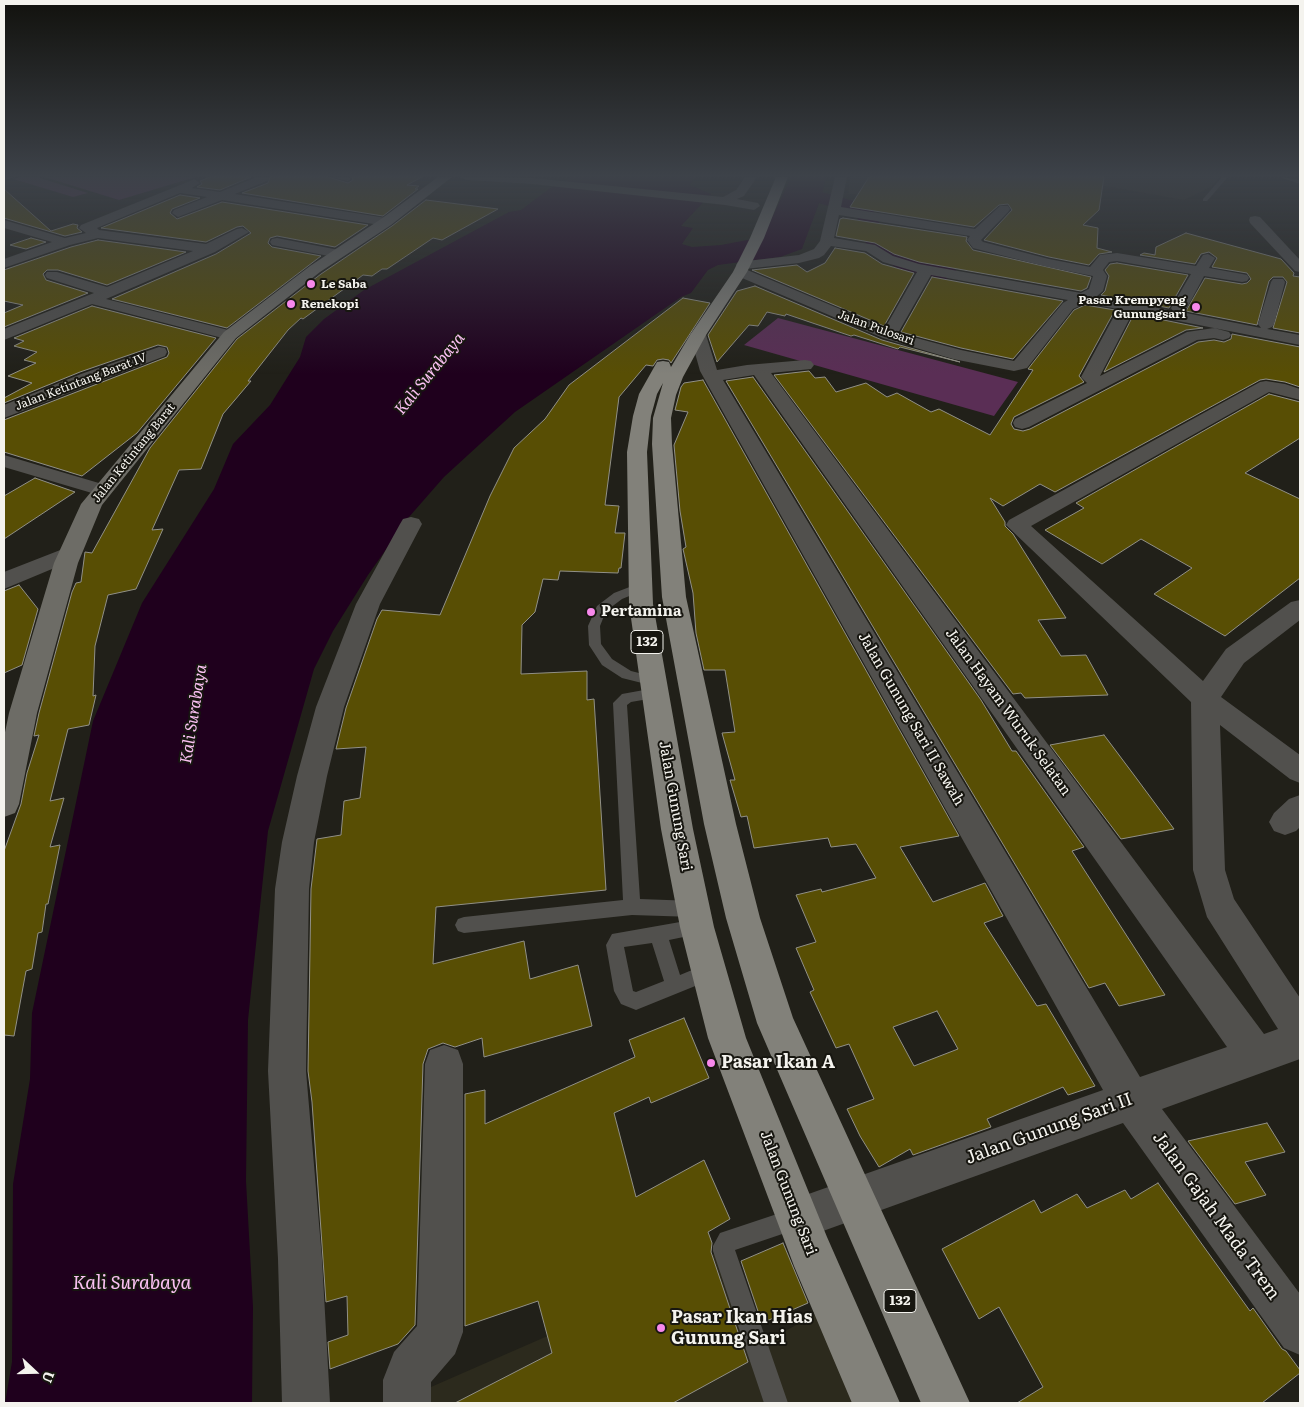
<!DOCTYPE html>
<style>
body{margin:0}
#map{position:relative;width:1304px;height:1407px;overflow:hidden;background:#212019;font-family:Literata,serif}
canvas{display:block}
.frame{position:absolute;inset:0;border:5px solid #f4f3ee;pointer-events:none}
.north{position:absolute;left:10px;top:1347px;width:50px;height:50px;-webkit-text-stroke:4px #171610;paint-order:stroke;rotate:111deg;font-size:14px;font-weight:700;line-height:20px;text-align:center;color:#f4f3ee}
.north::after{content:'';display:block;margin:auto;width:18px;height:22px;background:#f4f3ee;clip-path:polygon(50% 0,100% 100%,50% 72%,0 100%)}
</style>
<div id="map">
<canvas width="1304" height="1407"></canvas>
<div class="frame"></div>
<div class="north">U</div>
</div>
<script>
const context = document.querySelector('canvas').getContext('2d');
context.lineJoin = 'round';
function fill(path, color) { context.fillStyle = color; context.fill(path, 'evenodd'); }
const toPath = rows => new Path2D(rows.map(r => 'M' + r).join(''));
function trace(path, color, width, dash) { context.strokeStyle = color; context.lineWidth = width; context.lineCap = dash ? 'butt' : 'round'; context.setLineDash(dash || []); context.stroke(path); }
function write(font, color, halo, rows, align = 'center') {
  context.font = font + ' Literata,serif'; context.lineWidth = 4; context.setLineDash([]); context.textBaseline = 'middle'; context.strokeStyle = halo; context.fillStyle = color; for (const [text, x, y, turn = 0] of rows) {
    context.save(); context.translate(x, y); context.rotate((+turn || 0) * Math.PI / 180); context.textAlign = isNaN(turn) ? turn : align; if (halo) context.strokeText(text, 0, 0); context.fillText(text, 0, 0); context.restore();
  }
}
const built = toPath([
 [850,177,1220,177,1211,187,1184,200,1105,186,1081,192,900,196,848,194],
 [722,1250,763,1343,822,1311,861,1403,416,1403,415,1394,600,1313]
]);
const green = toPath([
 [21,177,37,177,88,193,73,197,13,179],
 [44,177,196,177,119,200],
 [778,318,1018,382,994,416,744,345]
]);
const water = toPath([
 [572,177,696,177,690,185,711,194,681,226,693,228,682,244,692,247,721,245,763,237,791,177,826,177,821,198,802,249,780,257,718,265,708,270,691,293,681,297,515,412,444,477,409,517,368,575,333,631,314,669,268,831,248,1020,246,1181,253,1307,252,1403,5,1403,12,1362,13,1184,30,1079,32,1013,93,721,142,603,214,489,233,444,270,405,300,357,306,337,324,319,364,290,509,212,521,210,549,189]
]);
const river = toPath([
 [804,187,868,205,879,218,879,230,893,246,914,259,953,267,957,272,953,277,945,279,899,269,877,256,860,236,857,231,858,219,854,213,797,197,794,193,797,189,804,187]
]);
const building = toPath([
 [210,177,251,177,220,190,197,187,202,184,200,181,210,177],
 [270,177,328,177,348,183,353,180,352,177,422,177,407,185,419,186,415,189,418,189,383,216,242,193,268,183,270,177],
 [869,177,1104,177,1099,210,1083,225,1098,228,1097,248,1112,252,1099,254,1089,265,1049,257,984,240,1012,210,1008,204,999,205,974,227,850,207,869,177],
 [4,189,51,231,73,224,78,225,77,228,82,232,65,236,4,218,4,189],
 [180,195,200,198,172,209,170,213,177,219,222,202,368,225,335,247,277,236,270,238,268,243,272,247,321,256,227,328,112,299,216,254,251,233,243,226,237,227,206,242,101,228,180,195],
 [426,200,498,209,442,240,433,238,387,269,382,269,372,276,363,275,303,319,301,318,288,330,248,381,251,381,223,414,201,469,179,470,152,530,163,529,136,589,108,595,95,646,93,696,96,695,89,725,68,729,50,801,64,798,50,847,60,845,48,904,46,904,42,932,38,933,32,969,26,971,14,1036,4,1035,4,851,21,804,27,773,39,735,34,736,39,713,72,592,76,583,81,582,85,552,92,553,150,448,237,339,321,274,392,226,426,200],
 [843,218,967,237,966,241,973,250,1091,277,1087,288,1081,291,919,262,894,254,875,243,836,236,840,219,843,218],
 [1186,233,1281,259,1294,273,1293,276,1300,277,1300,333,1273,328,1287,282,1283,277,1273,277,1269,281,1257,325,1186,311,1205,278,1242,284,1247,283,1251,279,1247,273,1212,267,1217,258,1209,252,1201,254,1195,264,1140,255,1144,253,1155,255,1156,247,1186,233],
 [31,238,46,242,26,249,10,245,31,238],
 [98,240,186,252,107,285,58,270,47,270,43,274,46,280,88,293,4,327,4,313,23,305,4,301,4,270,71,247,98,240],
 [835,248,865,253,882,264,914,273,884,326,752,270,797,265,807,272,825,263,835,248],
 [1117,263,1188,275,1169,308,1101,295,1105,291,1109,276,1105,270,1110,264,1117,263],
 [932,277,1063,301,1013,359,961,348,901,332,932,277],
 [755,286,882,340,960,362,900,347,898,349,854,335,851,336,786,314,785,316,767,312,758,326,749,325,717,362,708,335,737,291,755,286],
 [683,298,710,303,671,363,669,360,663,359,657,360,653,366,646,365,619,397,605,505,619,506,615,533,625,533,621,568,619,568,618,573,560,571,558,580,543,579,535,612,522,625,521,674,587,671,587,700,594,699,606,890,436,907,433,964,524,941,530,979,578,965,592,1026,484,1057,482,1038,455,1047,443,1043,428,1049,423,1064,415,1325,398,1344,330,1369,328,1342,348,1335,347,1296,326,1302,312,1102,308,1071,311,889,317,839,341,835,344,801,360,798,366,747,336,749,346,708,377,619,382,610,440,615,490,496,514,448,545,419,569,385,683,298],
 [1085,305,1115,310,1079,376,1084,382,1014,417,1011,424,1014,429,1023,431,1030,429,1198,342,1214,340,1224,342,1231,339,1232,334,1300,347,1300,387,1285,382,1266,379,1260,380,1055,492,1040,484,1003,506,990,498,1005,522,1005,526,1013,534,1066,618,1038,620,1061,656,1086,655,1108,695,1025,698,1021,693,1013,694,774,375,809,371,815,378,825,377,836,392,866,383,887,397,897,393,931,412,939,409,990,435,1033,370,1028,369,1074,310,1085,305],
 [92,306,216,338,137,433,82,476,4,452,4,420,167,357,169,353,167,347,158,345,80,372,4,403,4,398,32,383,8,376,36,363,24,360,37,352,14,346,24,341,14,338,92,306],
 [1134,314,1203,328,1186,330,1104,372,1134,314],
 [753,377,981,700,1012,751,1016,751,1084,847,1072,851,1165,995,1119,1006,1105,983,1089,988,726,381,753,377],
 [703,380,959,836,900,847,933,902,985,883,1003,916,984,923,1037,1006,1046,1004,1095,1086,1068,1095,1063,1087,987,1119,991,1127,913,1155,910,1149,879,1167,860,1136,847,1109,874,1099,849,1044,836,1048,810,992,814,990,796,948,816,942,796,895,821,889,822,892,876,878,856,844,831,847,828,838,754,848,747,816,741,817,730,780,735,780,722,733,735,732,725,670,704,670,696,633,693,593,683,549,686,547,680,511,674,445,688,412,675,410,681,387,684,383,703,380],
 [937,1011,958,1049,914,1066,893,1027,937,1011],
 [1269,394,1300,402,1300,438,1245,473,1300,499,1300,578,1225,636,1154,594,1192,568,1141,539,1102,564,1045,530,1084,508,1076,503,1269,394],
 [35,478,75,492,4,539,4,496,35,478],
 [19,585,38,609,22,665,4,673,4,591,19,585],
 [1104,735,1134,775,1174,829,1121,839,1050,745,1104,735],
 [684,1018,709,1078,651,1103,649,1097,614,1113,636,1197,704,1160,730,1219,708,1232,712,1243,711,1252,748,1362,673,1403,455,1403,552,1353,538,1301,465,1326,465,1094,485,1090,485,1124,635,1057,629,1040,684,1018],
 [1267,1123,1285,1152,1245,1162,1266,1195,1235,1204,1188,1141,1267,1123],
 [1158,1183,1250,1311,1253,1308,1282,1349,1286,1351,1300,1370,1300,1373,1262,1403,1017,1403,1043,1387,999,1307,979,1319,942,1249,1034,1200,1041,1213,1077,1194,1087,1208,1125,1190,1131,1199,1158,1183],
 [783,1243,808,1303,762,1323,741,1261,783,1243]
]);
const service = toPath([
 [330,177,348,177,351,179,348,181,330,177],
 [1222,177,1228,177,1207,201,1203,201,1203,199,1222,177],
 [1281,177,1300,180,1300,184,1282,178,1281,177],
 [640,583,644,584,646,587,644,590,622,599,606,611,600,626,601,644,612,659,631,671,659,678,661,681,659,684,654,686,622,678,602,665,589,645,588,626,597,606,614,593,640,583],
 [655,688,660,689,662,693,660,697,631,702,627,705,640,899,694,901,700,903,702,909,700,915,694,917,632,915,464,933,458,931,455,925,458,919,464,917,623,900,613,703,622,694,655,688],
 [697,919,703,921,706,927,703,933,669,940,680,975,709,963,715,966,718,972,715,978,636,1010,621,1004,614,991,606,945,612,934,697,919],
 [652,943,664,981,636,992,633,991,624,947,652,943],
 [795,1208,803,1211,806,1219,803,1227,735,1250,788,1403,764,1403,713,1251,713,1246,720,1233,795,1208]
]);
const minor = toPath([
 [4,177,13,177,4,181,4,177],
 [257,177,268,177,269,179,267,181,235,194,386,218,392,222,386,226,222,200,178,217,172,213,174,210,207,197,180,193,97,228,99,230,206,244,237,229,242,228,249,232,215,252,106,299,236,332,238,335,236,338,230,340,92,304,4,340,4,329,94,293,47,278,45,275,47,272,57,272,107,287,193,251,98,238,70,245,4,268,4,259,52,242,4,228,4,220,65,238,86,233,79,228,81,225,190,181,194,179,200,183,192,188,220,192,257,177],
 [835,177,847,177,841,207,975,229,1000,206,1008,206,1010,209,1008,212,981,240,983,242,1049,259,1090,267,1100,255,1117,253,1196,266,1203,255,1208,254,1215,258,1209,268,1242,274,1247,275,1249,278,1247,281,1242,282,1204,276,1187,308,1181,312,1261,328,1258,324,1271,282,1273,279,1283,279,1285,282,1274,324,1272,327,1267,329,1300,335,1300,345,1133,312,1100,376,1187,332,1214,328,1229,332,1231,335,1229,338,1223,340,1214,338,1197,340,1029,427,1022,429,1015,427,1013,423,1015,419,1087,383,1081,377,1118,309,1085,303,1073,309,1027,368,1014,371,953,359,883,338,735,275,733,272,738,268,736,265,738,262,799,255,814,249,820,241,835,177],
 [839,215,970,236,967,240,973,248,1048,267,1093,276,1089,289,1081,293,919,264,893,256,875,245,834,238,839,215],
 [831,246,866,251,883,262,917,272,885,328,745,269,799,263,819,258,824,255,831,246],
 [1117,261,1191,274,1171,308,1173,311,1097,296,1103,291,1107,276,1103,270,1109,262,1117,261],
 [931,275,1068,300,1063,303,1014,361,961,350,898,333,931,275],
 [1255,216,1260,217,1300,260,1300,272,1295,271,1250,223,1249,220,1250,217,1255,216],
 [277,238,339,250,346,254,339,258,272,245,270,242,272,239,277,238],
 [698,330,704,332,706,335,717,370,747,365,805,360,811,361,814,365,811,369,771,373,1264,1034,1278,1029,1207,917,1193,870,1191,702,1006,525,1009,520,1260,382,1266,381,1285,384,1300,389,1300,400,1269,392,1031,526,1203,681,1226,649,1291,602,1300,600,1300,620,1244,663,1221,697,1300,755,1300,783,1290,779,1220,725,1225,870,1234,899,1300,998,1300,1059,1162,1109,1300,1294,1300,1355,1284,1348,1123,1123,798,1240,783,1233,776,1218,783,1203,1103,1090,700,371,690,335,692,332,698,330],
 [754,375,1227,1047,1140,1077,723,380,754,375],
 [159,347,165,348,167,352,165,356,4,418,4,405,81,374,159,347],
 [4,455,109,486,113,490,109,494,102,496,4,467,4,455],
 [411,517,419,519,422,524,380,604,344,707,327,776,314,842,309,889,306,1071,322,1259,330,1403,282,1403,278,1259,268,1071,275,889,282,842,297,776,316,707,356,604,400,524,403,519,411,517],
 [68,547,76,549,79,554,76,559,4,589,4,572,68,547],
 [1300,795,1300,827,1296,831,1285,835,1274,831,1269,822,1274,813,1289,799,1300,795],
 [444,1045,458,1050,463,1064,463,1332,455,1354,431,1382,431,1403,383,1403,383,1380,394,1352,417,1326,425,1064,430,1050,444,1045]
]);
const tertiary = toPath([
 [460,177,532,178,723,197,736,190,745,177,757,177,744,196,737,199,758,203,760,206,754,210,725,205,532,184,466,180,460,177]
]);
const secondary = toPath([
 [438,177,452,177,391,225,320,272,236,338,102,505,78,563,37,713,19,804,15,813,4,817,4,737,9,713,54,563,81,504,224,332,310,266,381,219,438,177]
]);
const primary = toPath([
 [776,177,788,177,764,238,747,272,706,335,683,377,676,395,671,418,672,444,686,597,736,824,760,918,793,1018,970,1403,921,1403,757,1023,726,918,704,824,662,597,652,444,653,418,663,383,657,394,651,416,647,452,653,604,693,829,714,927,746,1038,827,1237,900,1403,852,1403,794,1266,708,1038,680,927,661,829,629,604,627,452,633,416,639,394,657,362,663,361,669,362,671,367,690,335,733,272,750,238,776,177]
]);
const markers = [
 [311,284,5,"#f788eb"],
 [291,304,5,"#f788eb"],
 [1196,307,5,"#f788eb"],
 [591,612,5,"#f788eb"],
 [711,1063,5,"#f788eb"],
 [661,1328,5,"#f788eb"]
];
const farPoinames = [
 ["Le Saba",321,284],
 ["Pasar Krempyeng",1186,300,"right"],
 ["Gunungsari",1186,314,"right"],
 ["Renekopi",301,304]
];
const farStreetnames = [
 ["Jalan Pulosari",876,328,20],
 ["Jalan Ketintang Barat IV",81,382,-21],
 ["Jalan Ketintang Barat",134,453,-51]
];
const shields = [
 [647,642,32],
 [900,1301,32]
];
const shieldNames = [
 ["132",647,642],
 ["132",900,1301]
];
const poiNames = [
 ["Pertamina",601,612]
];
const streetNames = [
 ["Jalan Hayam Wuruk Selatan",1008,712,54],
 ["Jalan Gunung Sari II Sawah",911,719,60],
 ["Jalan Gunung Sari",675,806,80],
 ["Jalan Gunung Sari",788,1193,69]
];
const waterNames = [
 ["Kali Surabaya",430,374,-51],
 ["Kali Surabaya",194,714,-81]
];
const nearPoinames = [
 ["Pasar Ikan A",721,1063],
 ["Pasar Ikan Hias",671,1318],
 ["Gunung Sari",671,1339]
];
const nearStreetnames = [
 ["Jalan Gunung Sari II",1049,1129,-20],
 ["Jalan Gajah Mada Trem",1216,1216,54]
];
const nearWaternames = [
 ["Kali Surabaya",132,1283]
];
fill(built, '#2c2a1d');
fill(green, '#5a2e55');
fill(water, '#1f001d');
fill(river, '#1f001d');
fill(building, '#584e04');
trace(building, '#919087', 1);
fill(service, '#51504d');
fill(minor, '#51504d');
fill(tertiary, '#51504d');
fill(secondary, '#6d6c66');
fill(primary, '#82817a');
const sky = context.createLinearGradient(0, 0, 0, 374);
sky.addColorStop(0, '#12120e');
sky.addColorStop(0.47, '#3d4249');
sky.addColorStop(1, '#3d424900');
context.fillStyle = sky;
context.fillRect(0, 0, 1304, 374);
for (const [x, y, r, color] of markers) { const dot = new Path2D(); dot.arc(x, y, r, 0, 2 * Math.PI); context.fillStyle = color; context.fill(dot); trace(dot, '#171610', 2); }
write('bold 12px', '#f4f3ee', '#171610', farPoinames, 'left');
write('12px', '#f4f3ee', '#171610', farStreetnames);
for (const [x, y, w] of shields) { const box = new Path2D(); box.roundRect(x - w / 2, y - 11.5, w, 23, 4); context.fillStyle = '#171610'; context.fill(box); trace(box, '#f4f3ee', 1); }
write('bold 14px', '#f4f3ee', null, shieldNames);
write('bold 15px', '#f4f3ee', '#171610', poiNames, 'left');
write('15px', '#f4f3ee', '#171610', streetNames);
write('italic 16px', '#fbc1f3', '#171610', waterNames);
write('bold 18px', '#f4f3ee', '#171610', nearPoinames, 'left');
write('18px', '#f4f3ee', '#171610', nearStreetnames);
write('italic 19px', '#fbc1f3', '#171610', nearWaternames);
</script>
